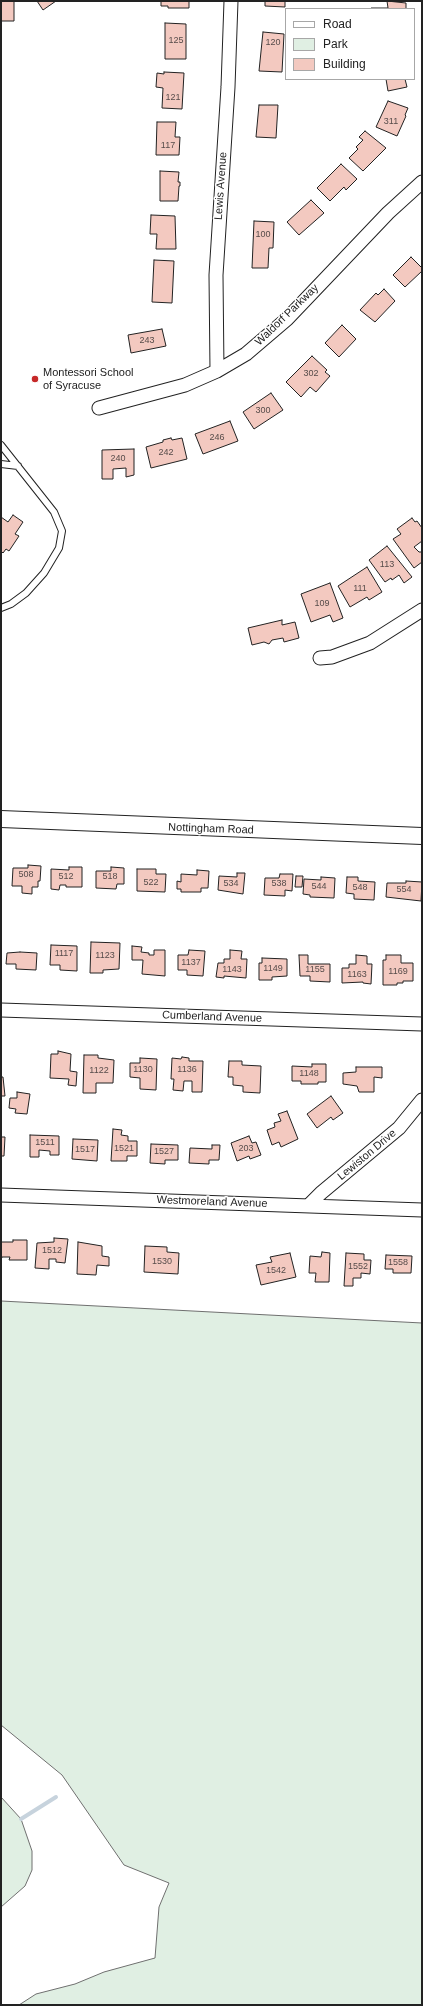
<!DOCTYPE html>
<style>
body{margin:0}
#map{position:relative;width:423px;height:2006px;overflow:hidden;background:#fff;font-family:Helvetica,sans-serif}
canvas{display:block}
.frame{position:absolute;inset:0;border:2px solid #222;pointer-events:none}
.legend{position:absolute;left:285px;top:8px;width:130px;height:72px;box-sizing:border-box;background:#fff;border:1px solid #a7a7a7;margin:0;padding:5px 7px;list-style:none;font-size:12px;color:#222}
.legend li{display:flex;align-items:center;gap:8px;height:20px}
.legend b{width:20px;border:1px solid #a7a7a7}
</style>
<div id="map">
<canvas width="423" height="2006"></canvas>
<div class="frame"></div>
<ul class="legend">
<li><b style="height:5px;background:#fff"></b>Road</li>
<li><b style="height:11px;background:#e0efe3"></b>Park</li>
<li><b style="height:11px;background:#f3c9c0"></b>Building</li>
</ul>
</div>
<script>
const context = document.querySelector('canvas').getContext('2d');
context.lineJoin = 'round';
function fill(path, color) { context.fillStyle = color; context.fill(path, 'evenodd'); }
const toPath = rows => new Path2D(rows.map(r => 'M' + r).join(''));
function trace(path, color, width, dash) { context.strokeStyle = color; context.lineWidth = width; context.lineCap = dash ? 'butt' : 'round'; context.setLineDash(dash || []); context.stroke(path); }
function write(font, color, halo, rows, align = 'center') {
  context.font = font + ' Helvetica,sans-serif'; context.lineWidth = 3; context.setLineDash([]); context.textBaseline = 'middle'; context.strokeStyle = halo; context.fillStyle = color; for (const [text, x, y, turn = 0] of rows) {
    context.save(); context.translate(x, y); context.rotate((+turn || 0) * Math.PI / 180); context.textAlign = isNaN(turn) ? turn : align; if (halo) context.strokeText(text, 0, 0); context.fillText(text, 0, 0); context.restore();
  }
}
const green = toPath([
 [1,1301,422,1323,422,2005,19,2005,36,1994,75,1984,104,1972,155,1958,159,1907,169,1883,124,1865,62,1775,1,1725,1,1301],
 [1,1797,21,1819,32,1851,32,1870,25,1886,1,1907,1,1797]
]);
const stream = toPath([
 [21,1819,56,1797]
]);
const building = toPath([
 [1,1,14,1,14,21,1,21,1,1],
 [37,1,56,1,43,10,37,1],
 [161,1,189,1,189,8,168,8,168,6,161,6,161,1],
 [265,1,285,1,285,7,265,6,265,1],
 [387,1,406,3,406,9,371,9,371,8,388,8,387,1],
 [165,23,186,24,186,59,165,59,165,23],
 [263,32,284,34,282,72,259,71,263,32],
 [164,72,184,73,182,109,162,108,163,88,156,87,157,73,164,74,164,72],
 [386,79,405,79,407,87,388,91,386,79],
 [388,101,408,108,405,115,406,116,397,136,376,127,388,101],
 [259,105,278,105,276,138,256,137,259,105],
 [157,122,176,122,175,137,180,137,179,155,156,155,157,122],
 [365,131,386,148,363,171,349,158,358,149,356,147,363,140,359,137,365,131],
 [341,164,357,179,346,190,344,187,330,201,317,188,341,164],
 [160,171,179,172,178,182,180,182,180,186,179,186,178,201,160,201,160,171],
 [311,200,324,213,299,235,287,222,311,200],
 [151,215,175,216,176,249,156,249,157,234,150,234,151,215],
 [254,221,274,222,273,248,269,248,268,268,252,268,254,221],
 [411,257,422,268,422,271,405,287,393,275,411,257],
 [154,260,174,261,172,303,152,302,154,260],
 [384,289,395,301,375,322,360,310,376,293,378,295,384,289],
 [342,325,356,339,339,357,325,343,342,325],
 [162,329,166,346,131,353,128,335,162,329],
 [312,356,327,370,325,372,330,376,316,392,310,387,301,397,286,382,312,356],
 [271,393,283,410,254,429,243,412,271,393],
 [230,421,238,441,203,454,195,434,230,421],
 [171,438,172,440,182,438,187,459,151,468,146,447,163,442,163,440,171,438],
 [134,449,134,475,126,477,126,468,113,469,113,479,102,479,102,450,134,449],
 [13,515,23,522,15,534,19,536,9,551,6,549,3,553,1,551,1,517,8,522,13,515],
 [412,518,415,522,417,521,422,528,422,541,414,547,419,552,422,552,422,562,414,568,393,539,401,534,397,529,412,518],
 [387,546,412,577,404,583,399,575,392,580,391,578,385,582,369,560,387,546],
 [367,567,382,592,369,600,367,597,350,607,338,586,367,567],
 [330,583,343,618,333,622,330,615,311,622,301,594,330,583],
 [282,620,282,625,295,622,299,638,284,642,283,638,272,640,269,644,264,642,252,645,248,628,282,620],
 [28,865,41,866,40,881,38,881,38,887,32,887,32,894,22,893,22,886,12,886,13,868,28,868,28,865],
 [69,867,82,867,82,887,66,887,66,885,60,885,59,890,51,889,51,869,69,870,69,867],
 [111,867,124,868,124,884,117,884,116,889,96,888,96,871,111,871,111,867],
 [137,869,156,869,156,874,166,874,165,892,137,891,137,869],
 [197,870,209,871,208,888,201,888,201,892,181,892,181,889,177,889,177,881,181,882,181,874,197,875,197,870],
 [237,873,245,873,243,894,218,890,219,876,237,877,237,873],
 [280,874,293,874,292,891,285,890,285,896,264,895,265,878,279,878,280,874],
 [296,876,303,876,302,887,295,887,296,876],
 [321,877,335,878,334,898,310,897,310,895,303,894,304,879,321,880,321,877],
 [347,877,358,877,358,881,375,882,374,900,354,899,354,894,346,893,347,877],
 [406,881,422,882,421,901,386,897,387,883,406,883,406,881],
 [91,942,120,943,119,969,103,970,103,973,90,973,91,942],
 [51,945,77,946,77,971,60,970,60,965,50,965,51,945],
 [132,946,142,947,141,952,149,953,149,955,154,955,154,950,165,950,165,976,142,974,143,960,132,960,132,946],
 [189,950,205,951,203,976,187,975,187,970,178,970,178,955,188,955,189,950],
 [230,950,242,951,241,959,247,959,246,978,224,976,224,978,216,977,218,963,224,963,224,959,230,959,230,950],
 [20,952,37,953,36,970,16,969,16,964,6,964,7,953,20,952],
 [299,955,308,955,308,964,330,964,330,982,310,981,310,976,300,976,299,955],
 [356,955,367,956,367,964,372,964,371,984,363,983,363,982,342,983,342,968,349,968,349,964,356,964,356,955],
 [386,955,401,955,401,963,413,963,413,981,403,981,403,983,397,983,397,985,383,985,383,960,386,960,386,955],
 [262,958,287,959,287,976,272,977,272,980,259,980,259,963,262,963,262,958],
 [58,1051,71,1054,70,1071,77,1072,76,1086,68,1085,69,1079,50,1078,51,1054,58,1054,58,1051],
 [84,1055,98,1055,98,1058,114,1060,113,1083,96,1083,96,1093,83,1093,84,1055],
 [182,1057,189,1058,189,1061,203,1061,202,1092,192,1092,192,1081,184,1081,183,1091,173,1090,174,1079,171,1079,172,1058,181,1059,182,1057],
 [140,1058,157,1059,156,1090,140,1089,140,1078,130,1077,130,1063,140,1063,140,1058],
 [229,1061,242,1061,242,1065,261,1066,260,1093,243,1092,243,1086,233,1085,233,1077,228,1077,229,1061],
 [312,1064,326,1064,326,1082,318,1082,318,1084,301,1084,301,1081,292,1081,292,1066,312,1067,312,1064],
 [356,1067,382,1067,382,1078,374,1077,374,1092,359,1092,357,1086,343,1084,343,1073,356,1072,356,1067],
 [1,1077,3,1077,5,1096,1,1096,1,1077],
 [17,1092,30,1094,27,1114,15,1113,16,1109,9,1108,10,1098,17,1098,17,1092],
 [331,1096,343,1113,333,1120,331,1117,317,1128,307,1114,331,1096],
 [287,1111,298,1139,281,1147,279,1142,272,1145,267,1130,275,1127,274,1123,281,1121,278,1114,287,1111],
 [113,1129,122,1130,121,1135,128,1136,128,1141,137,1141,137,1156,127,1156,127,1161,111,1161,113,1129],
 [30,1135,59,1136,59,1155,50,1155,50,1151,39,1150,39,1157,30,1157,30,1135],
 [249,1136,252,1143,256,1142,261,1155,250,1159,249,1156,237,1161,231,1143,249,1136],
 [1,1137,5,1137,4,1156,1,1156,1,1137],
 [73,1139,98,1140,97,1161,72,1159,73,1139],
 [151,1144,178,1145,178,1160,165,1160,165,1164,150,1163,151,1144],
 [212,1145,220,1145,219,1160,209,1160,209,1164,189,1163,190,1148,212,1149,212,1145],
 [54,1238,68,1239,65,1263,56,1262,56,1259,49,1259,49,1269,35,1268,37,1243,54,1242,54,1238],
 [13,1240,27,1240,27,1260,9,1260,10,1257,2,1257,1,1260,1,1242,13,1242,13,1240],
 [78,1242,102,1246,102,1256,109,1257,109,1266,97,1265,96,1275,77,1274,78,1242],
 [145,1246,167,1247,167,1252,179,1253,178,1274,144,1272,145,1246],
 [322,1252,330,1253,329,1282,315,1282,316,1273,309,1273,310,1256,321,1257,322,1252],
 [290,1253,296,1277,261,1285,256,1265,272,1262,270,1257,290,1253],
 [346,1253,364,1254,364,1260,371,1260,370,1274,361,1273,361,1278,353,1278,353,1286,344,1286,346,1253],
 [386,1255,412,1256,411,1273,393,1273,393,1269,385,1269,386,1255]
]);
const service = toPath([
 [1,445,54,512,62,531,59,548,44,573,26,593,11,604,1,608],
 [1,464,18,466]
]);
const minor = toPath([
 [217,371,216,275,228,87,231,1],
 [99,408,185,385,217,371,246,354,287,319,388,213,422,182],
 [320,658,332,657,370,643,422,610],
 [1,1010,422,1024],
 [1,1195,422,1210],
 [309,1205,321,1193,399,1128,422,1100]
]);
const tertiary = toPath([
 [1,819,422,836]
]);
const markers = [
 [35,379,4,"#c62828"]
];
const numberNames = [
 ["125",176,41],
 ["120",273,43],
 ["121",173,98],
 ["311",391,122],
 ["117",168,146],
 ["100",263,235],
 ["243",147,341],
 ["302",311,374],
 ["300",263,411],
 ["246",217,438],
 ["242",166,453],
 ["240",118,459],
 ["113",387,565],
 ["111",360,589],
 ["109",322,604],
 ["508",26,875],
 ["512",66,877],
 ["518",110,877],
 ["522",151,883],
 ["534",231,884],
 ["538",279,884],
 ["544",319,887],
 ["548",360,888],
 ["554",404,890],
 ["1117",64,954],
 ["1123",105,956],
 ["1137",191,963],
 ["1149",273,969],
 ["1143",232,970],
 ["1155",315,970],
 ["1169",398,972],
 ["1163",357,975],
 ["1130",143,1070],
 ["1136",187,1070],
 ["1122",99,1071],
 ["1148",309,1074],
 ["1511",45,1143],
 ["1521",124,1149],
 ["203",246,1149],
 ["1517",85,1150],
 ["1527",164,1152],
 ["1512",52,1251],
 ["1530",162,1262],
 ["1558",398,1263],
 ["1552",358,1267],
 ["1542",276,1271]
];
const streetNames = [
 ["Lewis Avenue",221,186,-86],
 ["Waldorf Parkway",287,315,-44],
 ["Nottingham Road",211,829,2],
 ["Cumberland Avenue",212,1017,2],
 ["Lewiston Drive",367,1155,-40],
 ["Westmoreland Avenue",212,1202,2]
];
const poiNames = [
 ["Montessori School",43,373],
 ["of Syracuse",43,386]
];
fill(green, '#e0efe3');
trace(green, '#6f6f6f', 1);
trace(stream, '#c7d3dd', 4);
fill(building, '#f3c9c0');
trace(building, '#222', 1);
trace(service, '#222', 8);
trace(minor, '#222', 15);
trace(tertiary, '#222', 18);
trace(service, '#fff', 6);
trace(minor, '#fff', 13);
trace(tertiary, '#fff', 16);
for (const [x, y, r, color] of markers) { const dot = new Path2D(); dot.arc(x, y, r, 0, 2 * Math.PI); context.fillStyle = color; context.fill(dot); trace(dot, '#fff', 1.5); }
write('9px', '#564c4a', null, numberNames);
write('11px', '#222', '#fff', streetNames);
write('11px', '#222', '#fff', poiNames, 'left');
</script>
